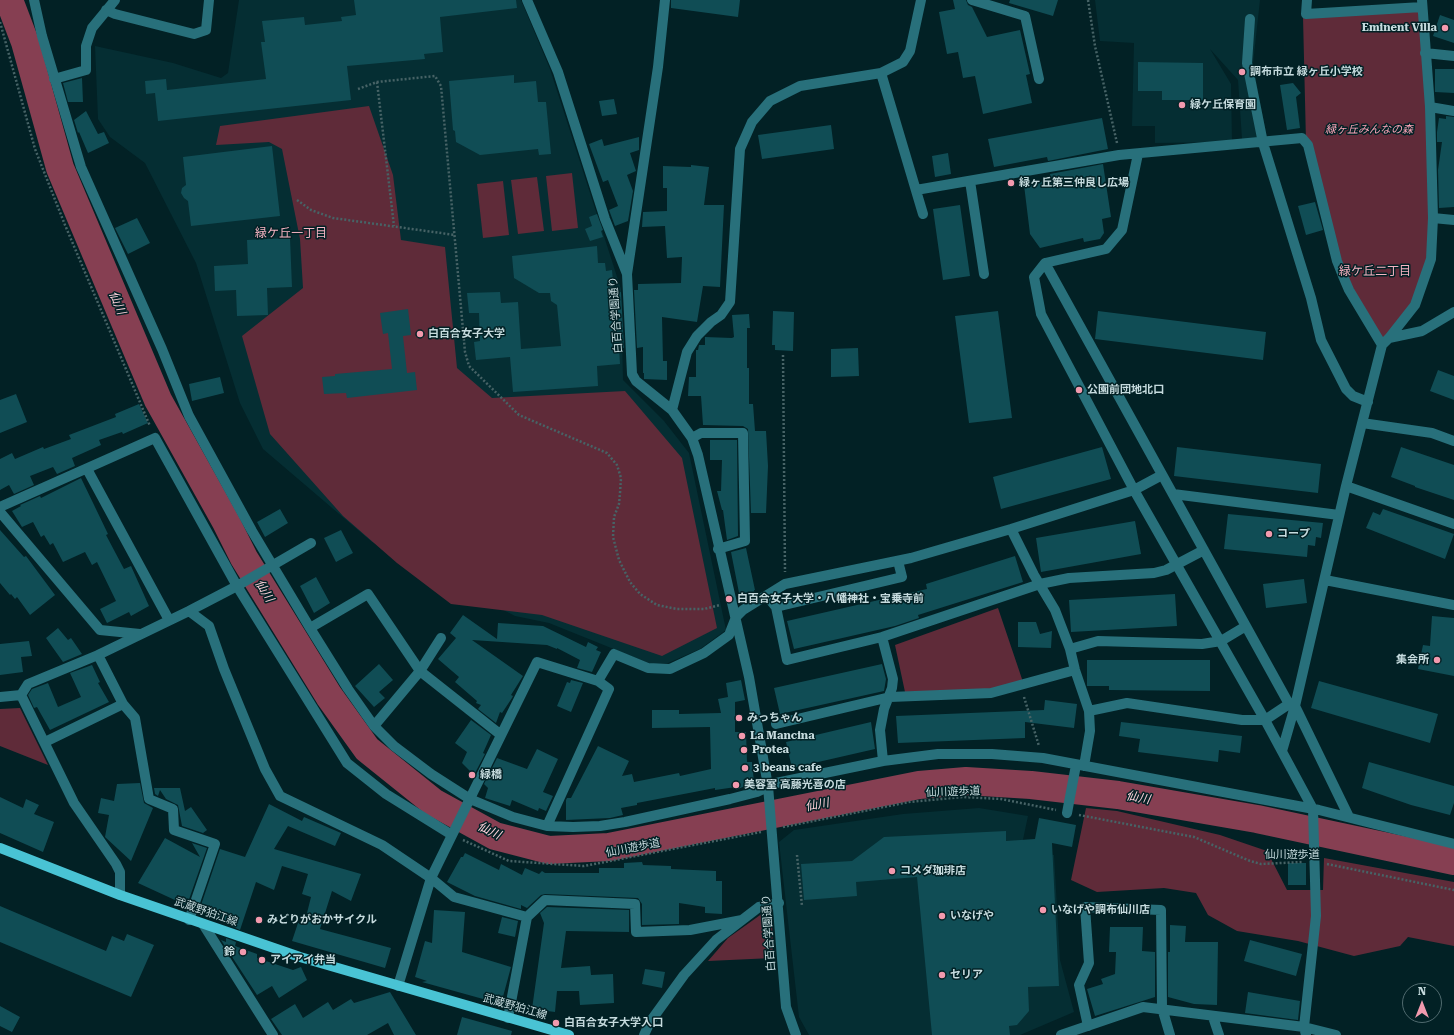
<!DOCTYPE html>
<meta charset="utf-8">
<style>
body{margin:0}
#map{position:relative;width:1454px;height:1035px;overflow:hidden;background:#022125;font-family:"Roboto Serif",serif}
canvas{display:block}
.north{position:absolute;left:1402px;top:983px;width:40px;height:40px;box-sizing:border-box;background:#022125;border:1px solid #506b6f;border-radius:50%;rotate:0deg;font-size:11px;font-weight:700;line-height:16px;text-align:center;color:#c6dbde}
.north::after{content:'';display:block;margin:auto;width:14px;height:18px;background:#f29aae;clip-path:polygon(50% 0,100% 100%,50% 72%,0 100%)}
</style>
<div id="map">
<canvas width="1454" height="1035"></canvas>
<div class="north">N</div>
</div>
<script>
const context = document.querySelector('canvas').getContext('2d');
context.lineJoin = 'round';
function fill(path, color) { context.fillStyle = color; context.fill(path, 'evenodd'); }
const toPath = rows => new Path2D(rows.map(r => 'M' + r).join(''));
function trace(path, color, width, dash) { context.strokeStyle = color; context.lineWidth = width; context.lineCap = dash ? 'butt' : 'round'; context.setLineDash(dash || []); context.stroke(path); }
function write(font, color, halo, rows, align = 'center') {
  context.font = font + ' "Roboto Serif","Noto Sans JP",serif'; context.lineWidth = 3; context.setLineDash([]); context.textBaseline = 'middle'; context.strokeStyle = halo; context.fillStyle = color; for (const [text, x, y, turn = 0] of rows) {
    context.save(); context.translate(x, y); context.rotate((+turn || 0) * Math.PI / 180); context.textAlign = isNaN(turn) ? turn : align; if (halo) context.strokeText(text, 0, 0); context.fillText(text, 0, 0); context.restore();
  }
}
const built = toPath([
 [239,0,521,0,550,69,621,289,623,380,664,421,689,453,726,630,700,649,668,663,651,664,549,623,515,616,372,542,263,449,240,403,196,263,145,163,110,137,98,119,95,46,173,63,221,78,228,73],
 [1095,0,1260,0,1253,64,1267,138,1242,139,1238,80,1210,49,1231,84,1232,142,1155,143,1155,126,1132,126,1134,43,1100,41],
 [979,808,1028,816,1021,849,1054,855,1060,960,1074,1012,1020,1035,809,1035,799,1017,779,842,794,830,903,814]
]);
const green = toPath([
 [1422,7,1433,218,1421,292,1382,345,1349,290,1306,142,1303,17],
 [369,106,393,175,401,240,445,247,457,368,492,398,625,391,682,458,717,628,662,656,542,615,451,604,397,563,343,516,270,434,242,336,303,288,300,239,282,149,269,142,216,145,220,126],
 [572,173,578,228,552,231,546,176],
 [537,177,544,231,518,234,511,180],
 [503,181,509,235,483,238,477,184],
 [998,608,1023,682,1003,690,905,692,895,645],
 [20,708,48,765,0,746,0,709],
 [1086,808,1117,811,1220,835,1267,851,1287,890,1323,890,1324,858,1454,882,1454,946,1408,937,1400,946,1354,956,1298,941,1237,931,1208,915,1196,893,1164,888,1097,892,1071,880],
 [763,913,772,918,773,958,708,961,728,938]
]);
const river = toPath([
 [9,0,25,42,60,168,158,400,226,522,244,558,329,696,367,749,433,802,495,836,549,850,609,847,919,785,966,781,1031,785,1118,795,1257,819,1454,861]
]);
const building = toPath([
 [354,0,516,0,517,8,440,17,443,52,424,54,425,59,347,66,351,100,158,121,155,93,146,94,145,81,166,79,167,90,266,79,261,42,265,42,262,21,304,17,305,25,342,21,341,17,356,15],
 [671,0,740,0,738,17,671,8],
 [953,0,966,0,968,5,972,7,987,37,1020,30,1030,74,1026,75,1032,103,983,114,975,76,963,78,958,52,947,54,939,12,955,9],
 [1010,0,1058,0,1053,16,1009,3],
 [1440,15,1454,20,1454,43,1433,36],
 [1138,62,1203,63,1203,100,1162,100,1162,91,1138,91],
 [1435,69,1454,69,1454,93,1435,92],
 [514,75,514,83,536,81,538,102,546,102,551,154,539,155,538,149,480,155,456,142,455,131,453,130,449,81],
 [82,78,83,102,68,102,63,83],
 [1293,83,1301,93,1296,97,1300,128,1287,130,1280,85],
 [614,99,617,114,602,116,599,101],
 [86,111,98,134,104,132,109,143,88,153,79,132,78,133,74,120],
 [1446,116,1454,117,1454,207,1439,208,1438,170,1442,142,1437,142,1437,132,1439,118,1446,119],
 [1102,118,1108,149,1048,161,1047,157,994,167,988,139],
 [831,125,834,149,762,159,758,135],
 [639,137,639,150,630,153,636,171,627,175,633,191,628,221,615,226,609,210,618,206,608,180,603,182,589,144,602,139,604,146],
 [272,146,280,216,191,226,188,201,184,198,181,193,182,188,186,185,183,157],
 [948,153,951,174,935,177,932,156],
 [1103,164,1111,217,1102,219,1104,233,1100,239,1084,242,1083,238,1040,248,1030,234,1024,185,1051,180,1050,174],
 [691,165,709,167,704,205,724,205,720,287,703,286,697,322,662,317,663,361,667,361,667,380,644,379,644,373,643,373,643,347,637,348,634,290,638,290,638,284,681,283,682,257,667,258,665,226,642,227,643,212,667,211,667,188,663,188,663,166,691,167],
 [1315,202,1323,230,1306,235,1298,206],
 [960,205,970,276,943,280,933,209],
 [597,214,603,230,601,231,603,237,590,241,585,229,592,226,589,217],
 [137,218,150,243,128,254,115,228],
 [290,238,292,287,267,288,268,315,237,316,236,290,215,291,214,266,248,264,247,240],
 [597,246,598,263,605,263,606,271,612,270,614,293,621,292,624,348,619,348,620,364,597,366,598,386,513,392,510,357,476,360,474,342,480,341,479,313,469,313,467,293,500,292,501,303,518,302,521,349,561,346,557,305,551,301,550,293,539,293,514,278,512,256],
 [408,309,411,335,403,336,407,373,415,372,417,390,347,398,346,393,324,394,322,377,335,376,335,374,392,369,388,333,383,334,380,313],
 [773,311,794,312,793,351,775,350,775,345,772,345],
 [998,311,1012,418,969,423,955,316],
 [1098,311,1266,332,1263,360,1095,339],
 [749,314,750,328,747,328,747,368,749,368,749,404,753,404,755,431,766,431,768,466,766,513,751,513,748,429,743,426,703,425,701,396,688,396,689,377,696,377,696,350,698,350,699,345,705,345,705,337,732,338,734,337,732,315],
 [858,348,859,376,831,377,831,349],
 [1438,370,1454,376,1454,400,1430,391],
 [220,377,224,393,192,401,189,384],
 [16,394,27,422,0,433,0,400],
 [139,404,148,423,123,434,122,432,99,440,101,445,72,458,75,466,57,474,53,467,30,476,34,485,14,494,9,485,0,490,0,459,12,453,15,459,43,447,44,449,71,439,69,435,116,417,115,414],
 [710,440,737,440,738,536,727,540,723,510,722,510,717,491,721,491,722,460,710,460],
 [1102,447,1111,479,1001,509,993,477],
 [1177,447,1321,464,1318,493,1174,476],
 [1401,447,1454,465,1454,500,1415,487,1415,486,1391,477],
 [81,478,108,534,106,535,124,569,131,566,149,606,131,616,129,612,107,623,100,609,116,601,97,562,92,565,85,552,63,562,53,543,50,545,44,535,41,537,33,522,22,527,12,511,21,506,20,505,40,496,41,498],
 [280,509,288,523,265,537,257,522],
 [1383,509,1454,534,1445,559,1366,528,1373,512,1380,515],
 [1228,514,1323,523,1321,538,1316,537,1315,546,1308,545,1307,557,1224,549],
 [1135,521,1141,554,1041,572,1036,538],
 [0,530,24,557,26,556,55,595,30,615,17,597,15,599,11,594,10,595,0,583],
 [341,530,353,553,336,562,324,538],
 [746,548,755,590,754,590,755,595,740,598,731,552],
 [1015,556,1023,582,918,615,919,618,895,626,794,649,787,621,927,589,926,584],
 [316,577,330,603,314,613,300,586],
 [1304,579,1307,603,1266,608,1263,584],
 [1175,594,1177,626,1071,632,1069,600],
 [463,615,497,639,498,623,543,626,586,647,588,642,598,647,596,650,601,652,592,672,577,668,580,660,557,648,557,649,547,645,472,640,523,676,511,695,513,696,512,698,502,713,500,712,496,723,478,709,481,705,476,703,477,701,455,682,459,677,438,659,456,638,450,633],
 [1432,616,1454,618,1454,676,1418,669,1423,645,1430,646],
 [1018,622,1036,622,1040,634,1052,631,1051,648,1018,647],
 [58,628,68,640,71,638,82,654,63,662,46,638],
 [29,641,32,656,21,657,23,672,0,675,0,644],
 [1087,660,1210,660,1210,691,1109,690,1109,686,1087,686],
 [379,664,393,680,379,692,385,698,374,707,355,686],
 [882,664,886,679,884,691,780,714,774,688],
 [92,665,100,682,98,683,109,702,50,730,37,707,34,708,28,695,32,689,48,683,58,707,81,697,70,673],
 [571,680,583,683,571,712,557,706,567,682,570,683],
 [741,680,745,700,735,702,735,732,746,732,747,762,752,762,754,782,736,790,736,787,715,790,715,788,637,803,637,805,621,808,623,815,610,818,566,820,566,800,567,798,571,798,598,746,629,761,622,776,632,774,634,782,679,773,680,776,711,769,710,727,652,728,652,710,679,710,679,714,721,713,718,699,728,697,726,683],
 [1319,681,1438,714,1430,743,1311,708],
 [1045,700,1077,704,1074,728,1025,722,1025,738,898,743,896,716,1044,710],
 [471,720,491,735,483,753,485,754,474,775,462,763,467,752,455,743],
 [871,722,875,749,792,768,786,742],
 [1121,722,1242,736,1240,753,1219,750,1218,762,1138,752,1140,739,1119,736],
 [537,749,558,759,543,792,553,796,546,811,539,808,538,811,512,800,510,806,485,798,488,788,484,784,497,758,527,769],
 [1369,762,1454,786,1454,803,1450,815,1411,805,1362,788],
 [140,783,144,803,153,808,131,861,105,837,109,815,98,813,101,798,114,801,117,784],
 [154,788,180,788,185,811,191,807,207,830,203,833,182,826,178,805,166,799,160,790,158,796,155,794],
 [0,797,23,808,26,799,39,805,34,814,54,822,43,852,0,833],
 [269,804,302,821,304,817,341,833,335,846,288,826,274,849,361,874,351,901,332,891,320,929,391,948,385,968,292,941,298,923,304,925,311,897,302,894,308,874,282,866,274,890,256,882,240,930,199,911,220,849,245,857],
 [1039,818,1076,825,1072,847,1052,843,1059,986,1028,987,1029,1011,1017,1025,1009,1026,1010,1035,932,1035,917,877,856,882,857,896,804,900,801,864,852,861,884,837,1006,831,1006,841,1035,839],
 [165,838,200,857,192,843,207,848,186,908,176,904,177,901,138,883],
 [465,853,499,870,501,864,522,875,525,868,539,874,542,871,545,873,599,873,599,868,624,868,624,863,642,862,643,865,671,866,671,869,716,871,716,881,722,881,722,914,705,913,705,907,679,903,679,924,642,925,642,904,638,898,545,894,541,895,527,908,521,905,521,909,475,896,447,882,461,857,463,857],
 [1288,863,1306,863,1306,885,1288,885],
 [0,906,106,951,112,936,124,941,127,934,154,945,131,997,0,942],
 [547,907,629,910,629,932,566,931,561,968,590,966,591,975,613,974,614,1003,580,1005,579,991,557,991,555,1012,532,1009,544,923,540,913],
 [434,910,465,912,462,952,511,967,501,1004,422,982,427,981,415,977,425,941,432,943],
 [502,917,518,921,515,937,498,933],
 [1170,925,1186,926,1185,942,1218,942,1217,1005,1194,1004,1168,997,1168,952,1170,952],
 [1110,927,1143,927,1142,951,1155,952,1155,997,1095,1016,1087,989,1103,984,1101,979,1115,974,1116,952,1109,952],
 [226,938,236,942,235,946,257,954,257,958,293,970,301,967,307,980,279,998,272,986,257,995,221,940,226,942],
 [1250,940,1302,954,1296,976,1244,961],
 [645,969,665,972,662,988,642,984],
 [390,992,416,1035,394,1035,388,1023,367,1035,282,1035,271,1019,295,1004,303,1018,328,1002,333,1010,351,999,354,1003],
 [1248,992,1300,1001,1298,1020,1245,1013],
 [0,1006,20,1017,12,1032,0,1026],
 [462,1017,512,1031,511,1035,457,1035]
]);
const path = toPath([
 [1088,0,1095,46,1117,143],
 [0,22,35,149,65,225,150,426],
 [377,82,394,226],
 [358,89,377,82,435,76,441,86,465,352,469,366,519,415,607,453,617,465,621,478,620,493,619,504,614,517,613,537,619,560,630,582,640,594,657,605,677,609,704,609,720,605],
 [297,200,311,210,333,218,455,235],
 [783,355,785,572],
 [1024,697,1039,746],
 [1079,815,1194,837,1250,861,1261,864,1302,862],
 [783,827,909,802,963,797,1001,799,1056,810],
 [463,840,509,861,584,866,761,832],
 [797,855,802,906],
 [1327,864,1454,890]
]);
const minor = toPath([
 [34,0,42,36,81,167,162,349,189,416,252,531,310,628,348,689,374,726,394,746,431,774,470,799,513,817,547,826,573,827,600,826,625,822,730,799,757,792,776,783,883,761,938,754,992,754,1043,758,1319,810,1454,844],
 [527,0,558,72,605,219,627,274,632,374,636,381,672,410,692,438,698,455,749,677,768,786,786,1007,796,1035],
 [972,0,1025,16,1039,79],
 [1307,0,1306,14,1422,7],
 [106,10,115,14,194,34,206,30,209,0],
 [1250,19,1247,63,1263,143,1311,298,1321,340,1346,389,1353,396,1368,402],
 [1425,53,1454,56],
 [881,73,923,214],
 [54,79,86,70,86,46,92,28,115,0],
 [1430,107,1454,111],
 [1138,154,1122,230,1106,249,1045,263,1034,277,1041,314,1134,490,1265,720,1313,809,1316,916,1304,1027,1306,1035],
 [970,181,984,274],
 [916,190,1119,155,1302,138,1308,145,1337,261,1343,276,1349,290,1382,345],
 [1433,218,1454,220],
 [1045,263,1289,704,1295,706,1349,817],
 [627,274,658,67,665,0],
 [1389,338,1422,331,1454,312],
 [672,410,687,352,697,336,711,322,721,315,730,302,740,149,752,122,770,101,800,86,881,73,903,62,910,51,921,0],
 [1362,423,1432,433,1454,441],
 [692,438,701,433,743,433,745,541,718,549],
 [87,469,169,620],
 [1346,486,1454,524],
 [1173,494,1339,515],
 [0,507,155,438,237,586,347,763,386,794,452,835],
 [0,512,100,630,140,634],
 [1011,529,1034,575,1055,610,1070,649,1075,670,1089,711,1090,731,1084,766],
 [1325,580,1454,605],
 [767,596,776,607,787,660,882,637,1040,584,1069,578,1154,573,1166,570,1204,550],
 [776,607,902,577,898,561],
 [189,611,209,626,224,669,265,769,280,796,382,845,431,878,454,897,527,917],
 [310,628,368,594,420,671,501,735],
 [882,637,893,679,892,688,884,709,880,730,883,761],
 [1070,649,1098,641,1202,644,1221,641,1246,626],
 [98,655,123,704,135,718,149,799,173,809,174,830,215,844,189,920],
 [21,695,28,684,98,655,189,611,237,586,311,543],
 [21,695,74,803,116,864,120,872,120,895],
 [0,697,21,695],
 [1089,711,1127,703,1242,720,1265,720,1289,704],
 [776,724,890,697,991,693,1075,670],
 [374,726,420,671,441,638],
 [45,742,123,704],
 [1282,751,1295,706,1346,486,1382,345,1389,338,1415,305,1431,259,1433,218,1430,107,1422,0],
 [1067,813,1076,765],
 [547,826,609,689,598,681],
 [203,924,273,1035],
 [398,986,431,878,537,662,598,681,614,654,648,668,670,669,704,653,729,635,736,617,743,610,785,584,911,558,1011,529,1134,490,1162,475],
 [1213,1017,1219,1035],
 [508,1018,527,917,545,900,635,904,636,932,690,930,742,920],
 [1088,1026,1079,985,1089,963,1085,907,1161,910,1162,1008,1170,1035],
 [644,1035,650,1022,684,975,716,940,759,907,779,903],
 [1061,1035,1143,1007,1304,1027,1336,1035]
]);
const major = toPath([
 [0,848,120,895,300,957,569,1035]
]);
const markers = [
 [1445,28,4,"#f29aae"],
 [1242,72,4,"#f29aae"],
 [1182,105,4,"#f29aae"],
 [1011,183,4,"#f29aae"],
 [420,334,4,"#f29aae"],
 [1079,390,4,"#f29aae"],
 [1269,534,4,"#f29aae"],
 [729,599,4,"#f29aae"],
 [1437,660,4,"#f29aae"],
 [739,718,4,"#f29aae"],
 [742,736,4,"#f29aae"],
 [744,750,4,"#f29aae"],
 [745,768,4,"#f29aae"],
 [472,775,4,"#f29aae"],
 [736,785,4,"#f29aae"],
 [892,871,4,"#f29aae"],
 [1043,910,4,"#f29aae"],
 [942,916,4,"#f29aae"],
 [259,920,4,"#f29aae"],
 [243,952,4,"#f29aae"],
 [262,960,4,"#f29aae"],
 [942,975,4,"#f29aae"],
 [556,1023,4,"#f29aae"]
];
const poiNames = [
 ["Eminent Villa",1437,28,"right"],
 ["調布市立 緑ヶ丘小学校",1250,72],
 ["緑ケ丘保育園",1190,105],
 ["緑ヶ丘第三仲良し広場",1019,183],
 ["白百合女子大学",428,334],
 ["公園前団地北口",1087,390],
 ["コープ",1277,534],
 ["白百合女子大学・八幡神社・宝乗寺前",737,599],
 ["集会所",1429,660,"right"],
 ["みっちゃん",747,718],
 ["La Mancina",750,736],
 ["Protea",752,750],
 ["3 beans cafe",753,768],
 ["緑橋",480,775],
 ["美容室 高藤光喜の店",744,785],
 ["コメダ珈琲店",900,871],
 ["いなげや調布仙川店",1051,910],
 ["いなげや",950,916],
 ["みどりがおかサイクル",267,920],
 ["鈴",235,952,"right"],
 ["アイアイ弁当",270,960],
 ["セリア",950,975],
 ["白百合女子大学入口",564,1023]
];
const parkNames = [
 ["緑ヶ丘みんなの森",1369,130]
];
const streetNames = [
 ["白百合学園通り",616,315,-94],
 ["仙川遊歩道",953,792,-2],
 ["仙川遊歩道",633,848,-11],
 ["仙川遊歩道",1292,855],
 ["武蔵野狛江線",206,912,19],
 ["白百合学園通り",769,933,-94],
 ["武蔵野狛江線",515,1007,16]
];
const neighbourhoodNames = [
 ["緑ケ丘一丁目",291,233],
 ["緑ケ丘二丁目",1375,271]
];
const waterNames = [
 ["仙川",117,303,67],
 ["仙川",264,591,58],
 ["仙川",1138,798,10],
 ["仙川",817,805,-11],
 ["仙川",489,831,25]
];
fill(built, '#052e33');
fill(green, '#5f2b39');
trace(river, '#863f52', 28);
fill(building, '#104d55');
trace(path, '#476366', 2.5, [2, 2]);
trace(minor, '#28707b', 10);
trace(major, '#49c3d4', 10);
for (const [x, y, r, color] of markers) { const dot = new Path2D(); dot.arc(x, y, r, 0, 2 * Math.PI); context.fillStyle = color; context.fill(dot); trace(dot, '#022125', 1.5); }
write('bold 11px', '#c6dbde', '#022125', poiNames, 'left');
write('italic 11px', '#f9a3b6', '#022125', parkNames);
write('11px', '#c6dbde', '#022125', streetNames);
write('12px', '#f7b4c3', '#022125', neighbourhoodNames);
write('italic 12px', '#fdd0d9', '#022125', waterNames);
</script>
